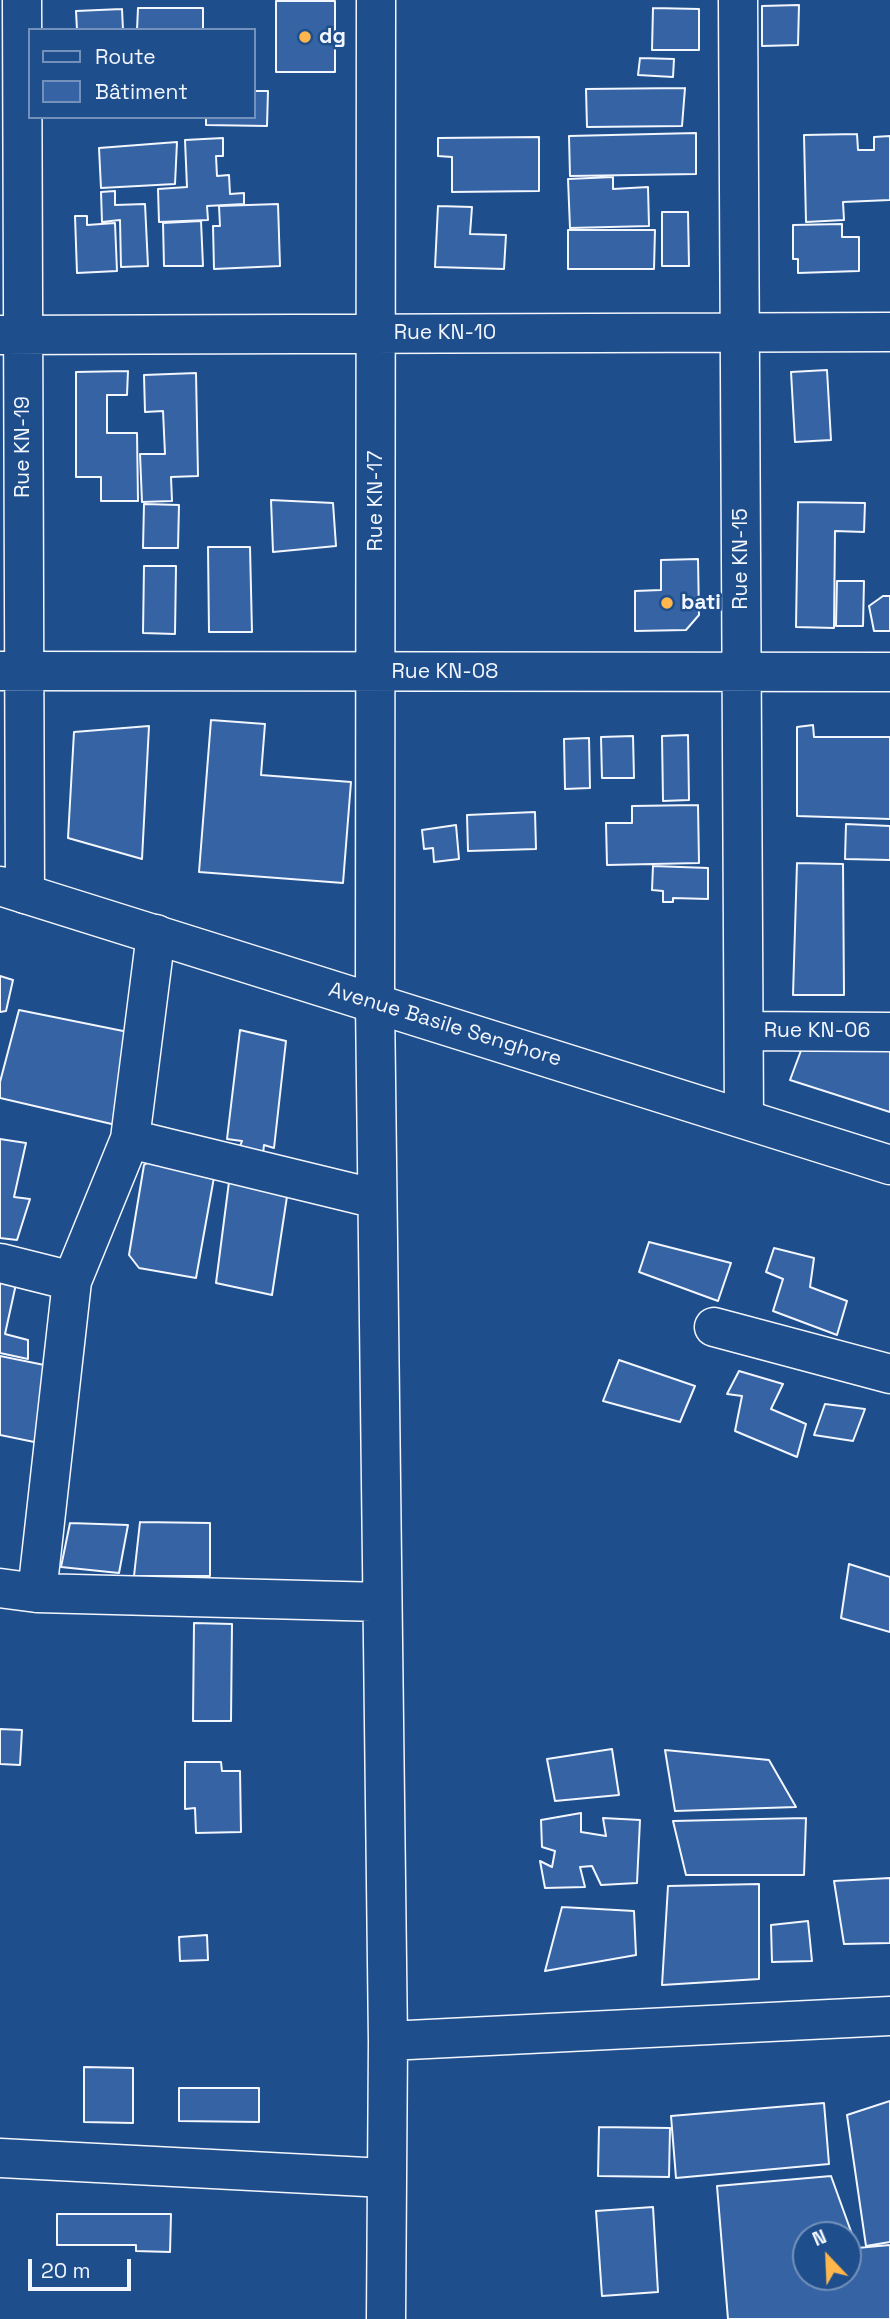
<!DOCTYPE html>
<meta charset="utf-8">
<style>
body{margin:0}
#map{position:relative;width:890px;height:2319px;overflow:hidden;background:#1f4e8c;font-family:"Space Grotesk",sans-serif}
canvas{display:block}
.legend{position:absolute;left:28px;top:28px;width:228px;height:91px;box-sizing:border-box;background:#1f4e8c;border:2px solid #7391ba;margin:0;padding:9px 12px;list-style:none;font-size:21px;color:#f2f6ff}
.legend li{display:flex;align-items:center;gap:14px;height:35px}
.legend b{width:35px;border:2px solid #7391ba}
.north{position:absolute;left:792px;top:2221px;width:70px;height:70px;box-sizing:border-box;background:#1f4e8c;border:2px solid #7391ba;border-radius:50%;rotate:337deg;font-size:19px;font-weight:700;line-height:28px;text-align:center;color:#f2f6ff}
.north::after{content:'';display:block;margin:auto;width:24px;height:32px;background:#ffb74d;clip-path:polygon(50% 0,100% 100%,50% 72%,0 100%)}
.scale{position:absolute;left:28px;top:2259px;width:103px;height:32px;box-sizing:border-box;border:4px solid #f2f6ff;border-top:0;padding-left:9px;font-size:21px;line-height:24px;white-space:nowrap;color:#f2f6ff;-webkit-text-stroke:5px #1f4e8c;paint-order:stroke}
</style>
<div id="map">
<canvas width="890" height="2319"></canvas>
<ul class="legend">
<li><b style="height:9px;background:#1f4e8c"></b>Route</li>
<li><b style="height:19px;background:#3563a3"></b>Bâtiment</li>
</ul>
<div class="north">N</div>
<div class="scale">20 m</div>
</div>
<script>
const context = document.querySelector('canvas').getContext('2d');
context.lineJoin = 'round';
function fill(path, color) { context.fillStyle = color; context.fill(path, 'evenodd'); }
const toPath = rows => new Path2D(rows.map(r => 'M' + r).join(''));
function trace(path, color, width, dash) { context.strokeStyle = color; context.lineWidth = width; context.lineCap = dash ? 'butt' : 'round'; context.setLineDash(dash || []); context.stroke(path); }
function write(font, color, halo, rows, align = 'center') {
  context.font = font + ' "Space Grotesk",sans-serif'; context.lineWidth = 5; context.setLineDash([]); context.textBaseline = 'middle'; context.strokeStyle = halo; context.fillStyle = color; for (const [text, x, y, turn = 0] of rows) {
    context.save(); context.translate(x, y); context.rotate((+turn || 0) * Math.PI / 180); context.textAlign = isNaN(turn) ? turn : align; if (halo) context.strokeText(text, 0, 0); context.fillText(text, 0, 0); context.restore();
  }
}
const building = toPath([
 [276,1,335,1,335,72,276,72,276,1],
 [799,5,798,45,762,46,762,6,799,5],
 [138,8,203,8,203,30,137,30,138,8],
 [653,8,699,9,699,50,652,50,653,8],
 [122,9,123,30,77,30,76,11,122,9],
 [640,58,674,59,673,77,638,75,640,58],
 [685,88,682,126,587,127,586,89,685,88],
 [254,91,268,91,267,126,206,125,206,117,254,117,254,91],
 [696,133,696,174,570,176,569,136,696,133],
 [857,134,858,150,874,150,874,137,890,136,890,200,843,202,844,220,806,222,804,135,857,134],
 [539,137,539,191,452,192,452,157,438,156,438,138,539,137],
 [223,138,223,156,216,156,217,176,229,175,230,194,244,193,244,204,207,206,208,220,159,222,158,189,187,187,185,140,223,138],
 [177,142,175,184,101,188,99,148,177,142],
 [613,177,613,189,648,187,649,226,570,228,568,179,613,177],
 [115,191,115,205,145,204,148,266,121,267,120,220,102,222,101,192,115,191],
 [278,204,280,266,214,269,213,226,220,226,219,206,278,204],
 [438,206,472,207,470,234,506,235,504,269,435,267,438,206],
 [662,212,688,212,689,266,662,266,662,212],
 [75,216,87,216,87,225,115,223,117,271,77,273,75,216],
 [201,221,203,266,164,266,163,223,201,221],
 [842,224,842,237,859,237,859,271,798,273,798,259,793,259,793,225,842,224],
 [568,230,655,230,654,269,568,269,568,230],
 [827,370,831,440,795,442,791,372,827,370],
 [128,371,127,395,107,395,107,433,137,433,138,501,101,501,101,477,76,477,76,372,128,371],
 [196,373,198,476,171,477,172,501,142,502,140,454,165,454,163,411,145,412,144,375,196,373],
 [271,500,333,503,336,546,273,552,271,500],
 [798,502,865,503,864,532,835,531,834,628,796,627,798,502],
 [144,504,179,505,178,548,143,548,144,504],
 [208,547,250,547,252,632,209,632,208,547],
 [698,559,699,615,686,630,635,631,635,591,661,590,661,560,698,559],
 [144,566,176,566,175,634,143,633,144,566],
 [837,581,864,581,863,626,836,626,837,581],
 [883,596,890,596,890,631,874,631,869,606,883,596],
 [211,720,265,724,261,775,351,782,343,883,199,872,211,720],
 [813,725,814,737,890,737,890,819,797,816,797,727,813,725],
 [149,726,142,859,68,838,74,732,149,726],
 [688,735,689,800,663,801,662,736,688,735],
 [633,736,634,778,602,778,601,737,633,736],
 [589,738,590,788,565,789,564,739,589,738],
 [698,805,699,863,607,865,606,823,632,823,632,806,698,805],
 [535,812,536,849,468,851,467,815,535,812],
 [846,824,890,826,890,860,845,859,846,824],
 [456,825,459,859,434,862,433,848,424,849,422,830,456,825],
 [797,863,843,864,844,995,793,995,797,863],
 [653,866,708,868,708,899,673,898,673,902,663,902,663,891,652,890,653,866],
 [0,976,13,980,6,1011,0,1012,0,976],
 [19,1010,138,1034,116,1125,0,1098,0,1082,19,1010],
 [240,1030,286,1041,274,1148,264,1145,263,1154,239,1149,242,1141,227,1139,240,1030],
 [802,1048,890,1051,890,1112,790,1080,802,1048],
 [0,1139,26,1143,14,1197,30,1199,17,1240,0,1238,0,1139],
 [158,1157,216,1166,196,1278,139,1268,129,1255,144,1165,158,1157],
 [230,1174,288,1190,272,1295,216,1283,230,1174],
 [649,1242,731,1263,718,1301,639,1272,649,1242],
 [774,1248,814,1258,810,1287,847,1301,837,1335,773,1311,783,1279,766,1272,774,1248],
 [0,1280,16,1284,5,1334,28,1340,28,1359,0,1353,0,1280],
 [0,1356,59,1368,44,1444,0,1435,0,1356],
 [619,1360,695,1386,680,1422,603,1401,619,1360],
 [739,1371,783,1384,771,1409,806,1424,797,1457,735,1431,742,1396,727,1394,739,1371],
 [825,1404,865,1409,853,1441,814,1435,825,1404],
 [140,1522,210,1523,210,1576,134,1576,140,1522],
 [70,1523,128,1525,119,1573,61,1567,70,1523],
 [849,1564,890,1577,890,1632,841,1618,849,1564],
 [194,1623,232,1624,231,1721,193,1721,194,1623],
 [0,1729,22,1730,20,1765,0,1764,0,1729],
 [612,1749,619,1795,555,1801,547,1759,612,1749],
 [665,1750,769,1760,796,1807,675,1811,665,1750],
 [185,1762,221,1762,222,1771,240,1771,241,1832,196,1833,195,1808,185,1809,185,1762],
 [581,1813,581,1832,606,1836,603,1818,640,1820,637,1883,601,1885,592,1866,580,1867,585,1887,545,1888,540,1861,552,1867,555,1851,542,1847,541,1820,581,1813],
 [806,1818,804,1875,686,1875,673,1821,806,1818],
 [890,1878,890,1943,844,1944,834,1881,890,1878],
 [759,1884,759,1979,662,1985,668,1886,759,1884],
 [562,1907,634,1911,636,1955,545,1971,562,1907],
 [808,1921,812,1961,772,1962,771,1925,808,1921],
 [207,1935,208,1960,180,1961,179,1937,207,1935],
 [84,2067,133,2068,133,2123,84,2122,84,2067],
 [179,2088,259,2088,259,2122,179,2121,179,2088],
 [890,2101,890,2242,866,2246,847,2115,890,2101],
 [824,2103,829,2164,676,2178,671,2116,824,2103],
 [599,2127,670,2128,669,2177,598,2176,599,2127],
 [831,2176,857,2248,890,2245,890,2319,728,2319,717,2186,831,2176],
 [806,2235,848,2235,848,2277,806,2277,806,2235],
 [653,2207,658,2292,602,2296,596,2211,653,2207],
 [57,2214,171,2214,170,2252,136,2251,136,2245,57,2245,57,2214]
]);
const minor = toPath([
 [22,0,25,894],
 [376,0,375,1002,388,2041,386,2319],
 [738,0,744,1118],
 [0,335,890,332],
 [0,671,890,672],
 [744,1031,890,1032],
 [130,1139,377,1199],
 [0,1263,72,1281],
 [714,1327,890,1374],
 [0,1588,37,1593,381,1602],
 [37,1593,72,1281,130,1139,156,934],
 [388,2041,890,2016],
 [0,2158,385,2178]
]);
const highway = toPath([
 [0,886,890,1165]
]);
const markers = [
 [305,37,7,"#ffb74d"],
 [667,603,7,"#ffb74d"]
];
const poiNames = [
 ["dg",319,37],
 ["bati",681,603]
];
const streetNames = [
 ["Rue KN-10",445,333],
 ["Rue KN-19",23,447,-90],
 ["Rue KN-17",376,501,-90],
 ["Rue KN-15",741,559,-90],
 ["Rue KN-08",445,672],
 ["Avenue Basile Senghore",445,1025,17],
 ["Rue KN-06",817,1031]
];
fill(building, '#3563a3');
trace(building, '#f2f6ff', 2);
trace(minor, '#f2f6ff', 41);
trace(highway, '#f2f6ff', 41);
trace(minor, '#1f4e8c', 38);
trace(highway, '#1f4e8c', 38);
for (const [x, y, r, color] of markers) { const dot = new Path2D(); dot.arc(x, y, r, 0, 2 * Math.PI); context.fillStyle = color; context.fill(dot); trace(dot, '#1f4e8c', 2.5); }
write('bold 21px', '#f2f6ff', '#1f4e8c', poiNames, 'left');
write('21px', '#f2f6ff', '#1f4e8c', streetNames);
</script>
